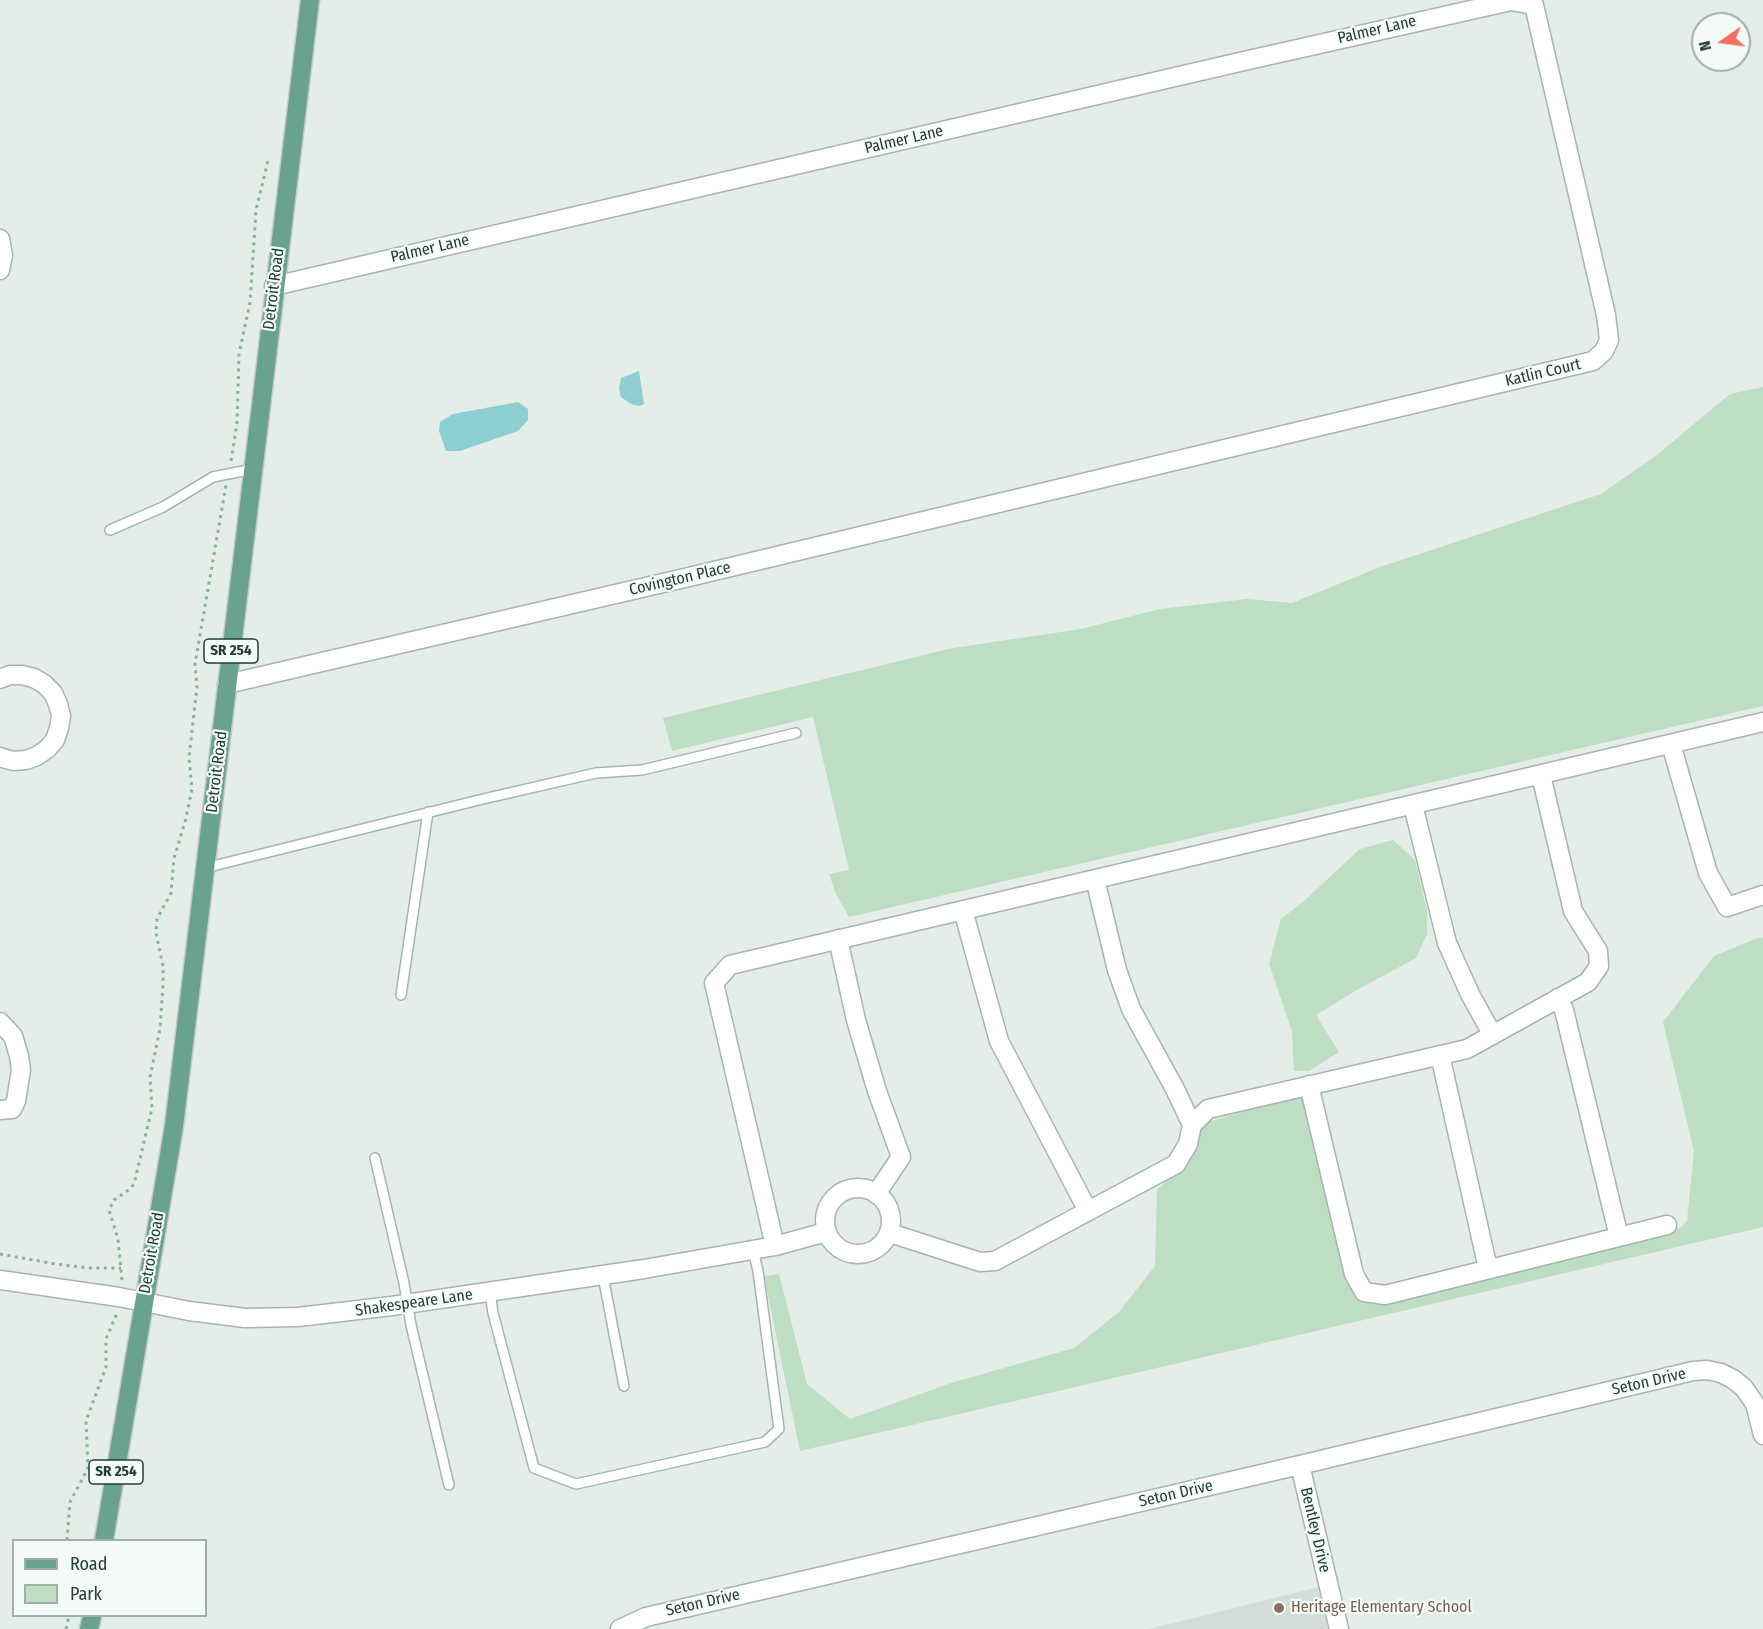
<!DOCTYPE html>
<style>
body{margin:0}
#map{position:relative;width:1763px;height:1629px;overflow:hidden;background:#e4ede8;font-family:"Fira Sans Condensed",sans-serif}
canvas{display:block}
.legend{position:absolute;left:12px;top:1539px;width:195px;height:78px;box-sizing:border-box;background:#f4faf6;border:2px solid #a0afa9;margin:0;padding:8px 10px;list-style:none;font-size:18px;color:#233f35}
.legend li{display:flex;align-items:center;gap:12px;height:30px}
.legend b{width:30px;border:2px solid #a0afa9}
.north{position:absolute;left:1691px;top:12px;width:60px;height:60px;box-sizing:border-box;background:#f4faf6;border:2px solid #a0afa9;border-radius:50%;rotate:256deg;font-size:16px;font-weight:700;line-height:24px;text-align:center;color:#233f35}
.north::after{content:'';display:block;margin:auto;width:21px;height:27px;background:#f1735e;clip-path:polygon(50% 0,100% 100%,50% 72%,0 100%)}
</style>
<div id="map">
<canvas width="1763" height="1629"></canvas>
<ul class="legend">
<li><b style="height:8px;background:#69a28e"></b>Road</li>
<li><b style="height:16px;background:#bddec3"></b>Park</li>
</ul>
<div class="north">N</div>
</div>
<script>
const context = document.querySelector('canvas').getContext('2d');
context.lineJoin = 'round';
function fill(path, color) { context.fillStyle = color; context.fill(path, 'evenodd'); }
const toPath = rows => new Path2D(rows.map(r => 'M' + r).join(''));
function trace(path, color, width, dash) { context.strokeStyle = color; context.lineWidth = width; context.lineCap = dash ? 'butt' : 'round'; context.setLineDash(dash || []); context.stroke(path); }
function write(font, color, halo, rows, align = 'center') {
  context.font = font + ' "Fira Sans Condensed",sans-serif'; context.lineWidth = 4.5; context.setLineDash([]); context.textBaseline = 'middle'; context.strokeStyle = halo; context.fillStyle = color; for (const [text, x, y, turn = 0] of rows) {
    context.save(); context.translate(x, y); context.rotate((+turn || 0) * Math.PI / 180); context.textAlign = isNaN(turn) ? turn : align; if (halo) context.strokeText(text, 0, 0); context.fillText(text, 0, 0); context.restore();
  }
}
const built = toPath([
 [1319,1587,1329,1629,1149,1629]
]);
const green = toPath([
 [1763,387,1763,706,849,917,836,894,829,874,849,870,813,717,672,751,663,718,953,648,1081,629,1160,609,1247,599,1292,603,1380,567,1601,494,1657,455,1730,394],
 [1393,840,1415,860,1427,911,1427,934,1416,958,1357,990,1316,1015,1339,1052,1309,1071,1294,1071,1292,1031,1269,964,1281,919,1304,901,1360,849],
 [1760,937,1763,938,1763,1227,800,1451,764,1276,779,1274,807,1384,850,1419,951,1383,1074,1348,1119,1312,1155,1266,1157,1190,1179,1169,1205,1123,1304,1093,1359,1296,1455,1283,1682,1227,1687,1221,1694,1151,1663,1022,1714,956]
]);
const water = toPath([
 [639,371,644,404,639,406,631,404,621,397,619,389,621,378],
 [518,402,528,409,528,420,518,431,460,451,446,451,439,431,440,422,453,414]
]);
const path = toPath([
 [231,461,237,423,239,354,250,303,256,210,268,161],
 [0,1254,56,1264,89,1268,121,1268],
 [122,1280,118,1239,109,1210,114,1200,130,1189,134,1184,152,1108,150,1077,160,1029,163,984,163,966,156,933,157,919,171,893,174,858,185,822,192,789,189,757,197,687,195,664,226,485],
 [67,1540,70,1502,88,1468,86,1421,106,1367,106,1339,117,1313],
 [66,1629,69,1616]
]);
const service = toPath([
 [110,530,163,507,213,477,253,469],
 [205,868,483,799,596,773,642,770,796,733],
 [401,995,428,812],
 [375,1158,404,1283,411,1325,449,1485],
 [603,1276,624,1386],
 [490,1292,493,1313,534,1468,576,1484,765,1442,779,1429,758,1271,753,1250]
]);
const minor = toPath([
 [0,239,3,255,0,270],
 [0,679,10,675,22,675,34,678,44,684,53,693,58,704,61,716,59,728,55,740,47,749,37,756,26,760,13,761,0,757],
 [227,684,689,577,1593,361,1604,351,1609,340,1606,315,1534,5,1511,1,1244,61,274,286],
 [1671,744,1708,873,1727,907,1763,895],
 [1413,805,1447,943,1470,994,1492,1034],
 [963,910,999,1041,1088,1211],
 [838,939,856,1020,877,1091,901,1157,876,1194],
 [1558,998,1564,1010,1619,1237],
 [0,1022,13,1036,19,1056,21,1070,16,1101,12,1109,0,1110],
 [1440,1055,1488,1269],
 [1309,1085,1354,1274,1364,1292,1385,1295,1667,1225],
 [1192,1125,1208,1109,1467,1049,1588,982,1599,966,1598,951,1573,911,1541,775],
 '825 1221a33 33 0 1 1 66 0a33 33 0 1 1-66 0Z',
 [890,1233,980,1262,995,1261,1176,1164,1188,1144,1192,1125,1175,1089,1131,1009,1117,970,1095,879],
 [775,1246,714,983,730,965,1763,722],
 [0,1280,119,1297,189,1311,245,1318,298,1317,392,1306,644,1269,775,1246,826,1232],
 [1300,1465,1339,1629],
 [620,1629,646,1617,1300,1465,1693,1371,1707,1370,1721,1373,1733,1379,1744,1388,1755,1404,1763,1435]
]);
const primary = toPath([
 [104,1540,174,1126,310,0],
 [89,1629,92,1616]
]);
const markers = [
 [1279,1608,6,"#8d6e63"]
];
const shields = [
 [231,651,54],
 [116,1472,54]
];
const shieldNames = [
 ["SR 254",231,651],
 ["SR 254",116,1472]
];
const streetNames = [
 ["Palmer Lane",1377,30,-13],
 ["Palmer Lane",904,140,-13],
 ["Palmer Lane",430,249,-13],
 ["Detroit Road",274,289,-83],
 ["Katlin Court",1543,373,-13],
 ["Covington Place",680,579,-13],
 ["Detroit Road",217,772,-83],
 ["Detroit Road",152,1253,-80],
 ["Shakespeare Lane",414,1303,-8],
 ["Seton Drive",1649,1382,-13],
 ["Seton Drive",1176,1494,-13],
 ["Bentley Drive",1315,1530,77],
 ["Seton Drive",703,1603,-13]
];
const educationNames = [
 ["Heritage Elementary School",1291,1608]
];
fill(built, '#d2ddd7');
fill(green, '#bddec3');
fill(water, '#8dced1');
trace(service, '#a6b5af', 12);
trace(minor, '#a6b5af', 21);
trace(primary, '#c1c9c6', 21);
trace(path, '#85b19e', 3, [3, 4.5]);
trace(service, '#fff', 9);
trace(minor, '#fff', 18);
trace(primary, '#69a28e', 18);
for (const [x, y, r, color] of markers) { const dot = new Path2D(); dot.arc(x, y, r, 0, 2 * Math.PI); context.fillStyle = color; context.fill(dot); trace(dot, '#f4faf6', 2); }
for (const [x, y, w] of shields) { const box = new Path2D(); box.roundRect(x - w / 2, y - 12, w, 24, 4.5); context.fillStyle = '#f4faf6'; context.fill(box); trace(box, '#233f35', 1.5); }
write('bold 15px', '#233f35', null, shieldNames);
write('16px', '#233f35', '#f4faf6', streetNames);
write('16px', '#785e54', '#f4faf6', educationNames, 'left');
</script>
